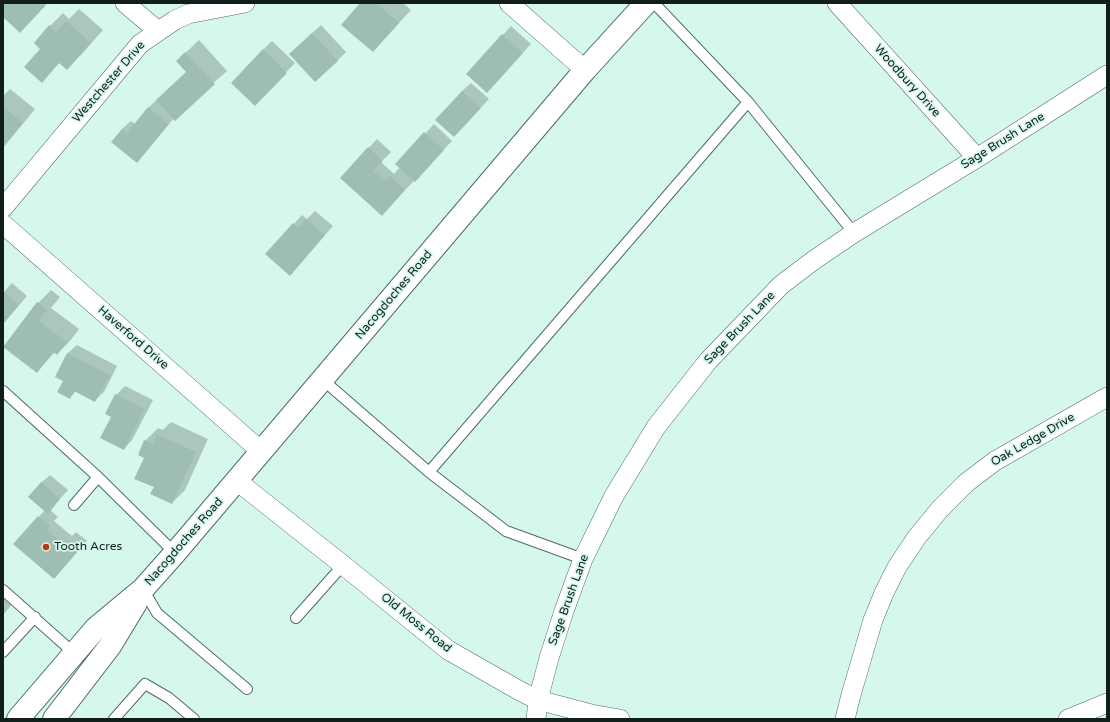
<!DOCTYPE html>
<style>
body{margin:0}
#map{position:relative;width:1110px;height:722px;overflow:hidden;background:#d6f8ec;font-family:"Varela Round",sans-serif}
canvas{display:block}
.frame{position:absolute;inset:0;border:4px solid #111d19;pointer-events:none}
</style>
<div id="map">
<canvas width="1110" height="722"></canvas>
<div class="frame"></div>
</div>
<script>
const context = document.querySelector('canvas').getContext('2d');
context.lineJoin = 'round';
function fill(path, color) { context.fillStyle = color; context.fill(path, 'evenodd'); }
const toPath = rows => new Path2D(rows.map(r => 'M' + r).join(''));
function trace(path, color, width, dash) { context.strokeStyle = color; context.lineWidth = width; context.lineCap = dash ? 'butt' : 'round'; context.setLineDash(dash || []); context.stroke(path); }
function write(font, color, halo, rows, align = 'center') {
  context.font = font + ' "Varela Round",sans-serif'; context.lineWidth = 3.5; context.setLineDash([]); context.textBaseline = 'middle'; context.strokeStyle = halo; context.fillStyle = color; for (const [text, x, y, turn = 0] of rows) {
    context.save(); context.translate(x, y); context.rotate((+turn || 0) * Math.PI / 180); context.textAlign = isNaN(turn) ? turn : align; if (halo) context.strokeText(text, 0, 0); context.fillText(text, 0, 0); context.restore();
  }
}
const shadow = toPath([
 [362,3,403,3,411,10,373,51],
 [79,9,103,30,80,56,60,62,42,81,42,48,50,26,63,13,69,19],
 [321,25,346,52,337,61,299,45],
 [511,26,531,44,487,92,468,74],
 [199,40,227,71,174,118,137,162,122,129,131,121,135,124,148,108,187,72,177,61],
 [272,41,295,63,255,104,263,50],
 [471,83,489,99,463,127,462,91],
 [10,89,35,109,3,148,3,96],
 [434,124,452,141,390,206,341,178,377,139,391,152,381,162,394,174,400,167,397,164],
 [315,211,333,226,298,266,267,254,302,215,307,219],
 [12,283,27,296,3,324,3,293],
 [51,290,60,297,51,308,79,329,70,341,57,354,55,352,37,372,38,303],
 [77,345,117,366,104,392,95,400,76,391,70,398,65,381,56,376,68,353],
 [125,386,153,400,132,440,124,449,112,416,116,395],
 [171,422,208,439,185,490,172,503,155,487,145,458,145,441,158,428,163,430],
 [50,475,68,490,50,510,58,517,54,521,72,536,76,532,87,541,54,578,15,544,45,510,41,483],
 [3,591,15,601,3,615]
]);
const building = toPath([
 [3,3,44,3,46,5,20,33,3,17],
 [360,3,376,3,399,23,373,52,341,25],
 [66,21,91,43,67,70,59,63,42,83,24,67,40,49,34,43,49,25,56,32],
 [312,33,338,61,315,82,289,54],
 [502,34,523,53,487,93,466,74],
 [263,49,287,73,255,106,231,83],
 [185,52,215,84,175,121,156,100,186,72,176,61],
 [462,91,481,108,454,137,435,120],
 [3,107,23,123,3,147],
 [148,107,169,124,137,163,111,142,122,129,127,133],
 [424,132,444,150,415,182,395,164],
 [368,147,383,161,373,171,385,181,390,176,405,190,382,216,340,178],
 [306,219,325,235,290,276,265,254,293,223,298,228],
 [3,291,19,305,3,324],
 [37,302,47,310,39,321,67,342,57,355,53,352,37,373,3,347],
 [67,353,110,375,95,402,74,391,70,399,57,392,63,381,55,377],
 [115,394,145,409,124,450,100,438,111,417,105,414],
 [157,434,196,452,172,504,150,494,154,487,134,479,144,458,138,455,144,440,153,444],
 [41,482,60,499,48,514,28,497],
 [38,516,50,526,47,530,63,544,67,540,79,550,54,579,13,544]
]);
const service = toPath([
 [654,3,748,102,854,233],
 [323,380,429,472,506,531,583,559],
 [3,391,98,477,175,553],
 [429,472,748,102],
 [74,505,98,477],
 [143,589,157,613,247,689],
 [3,590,75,654],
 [296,618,343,565],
 [3,652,35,617],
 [114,719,145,684,169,698,194,719]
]);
const minor = toPath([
 [125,3,158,31],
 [509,3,585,70],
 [837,3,977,158],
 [3,208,140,44,175,20,188,14,245,3],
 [3,224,262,452],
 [237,481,343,565,448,650,520,691,538,700,591,714,620,719],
 [536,719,538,700,549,658,564,611,583,559,614,496,656,427,708,361,781,285,814,260,854,233,977,158,1107,75],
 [845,719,851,695,873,620,884,593,897,567,917,537,940,509,966,483,995,461,1107,397],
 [1068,719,1107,703]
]);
const secondary = toPath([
 [18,719,96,628,143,589,175,553,585,70,646,3],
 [54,719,110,646,136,603]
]);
const markers = [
 [46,547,4,"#bf331f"]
];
const streetNames = [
 ["Woodbury Drive",907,81,48],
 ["Westchester Drive",109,82,-49],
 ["Sage Brush Lane",1003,141,-32],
 ["Nacogdoches Road",394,295,-50],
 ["Sage Brush Lane",740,328,-46],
 ["Haverford Drive",133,338,41],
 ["Oak Ledge Drive",1033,440,-30],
 ["Nacogdoches Road",184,542,-49],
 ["Sage Brush Lane",569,600,-70],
 ["Old Moss Road",416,623,39]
];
const poiNames = [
 ["Tooth Acres",54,547]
];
fill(shadow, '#0003');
fill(building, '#9ebeb3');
trace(service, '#4f6d63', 12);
trace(minor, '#4f6d63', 20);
trace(secondary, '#4f6d63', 24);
trace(service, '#fff', 10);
trace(minor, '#fff', 19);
trace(secondary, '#fff', 22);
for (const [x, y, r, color] of markers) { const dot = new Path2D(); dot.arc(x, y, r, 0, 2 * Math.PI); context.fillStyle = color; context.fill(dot); trace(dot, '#d6f8ec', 1.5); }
write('12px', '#111d19', '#d6f8ec', streetNames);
write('12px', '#111d19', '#d6f8ec', poiNames, 'left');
</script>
